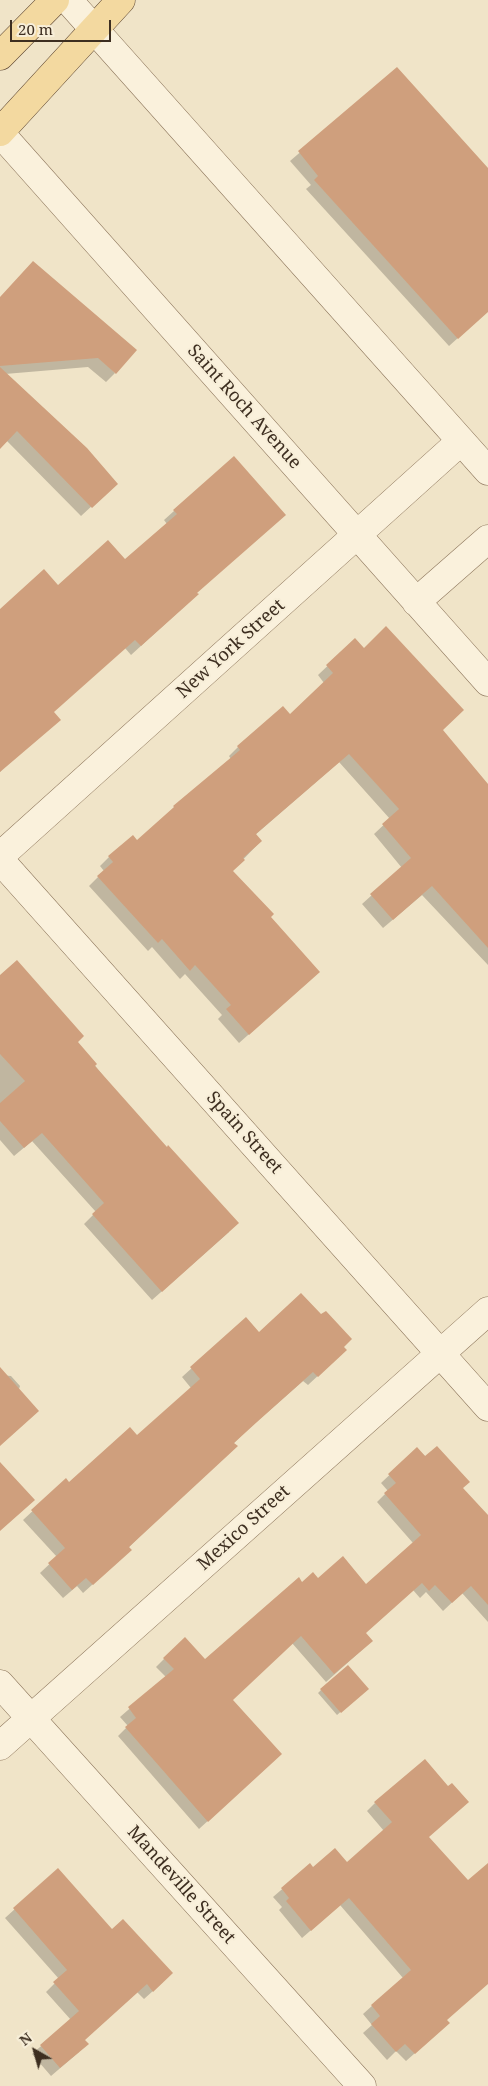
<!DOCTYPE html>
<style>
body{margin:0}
#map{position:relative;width:488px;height:2086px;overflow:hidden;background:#f0e4c8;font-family:"Noto Serif",serif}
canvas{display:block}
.north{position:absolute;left:10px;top:2026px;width:50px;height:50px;-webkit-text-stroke:4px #f7eed8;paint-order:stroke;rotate:322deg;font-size:14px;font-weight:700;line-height:20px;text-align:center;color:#3d2e20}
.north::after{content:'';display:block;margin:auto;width:18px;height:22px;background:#3d2e20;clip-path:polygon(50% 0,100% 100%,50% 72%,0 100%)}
.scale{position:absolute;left:10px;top:20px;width:101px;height:22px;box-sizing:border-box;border:2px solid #3d2e20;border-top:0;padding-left:6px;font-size:15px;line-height:18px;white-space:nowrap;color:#3d2e20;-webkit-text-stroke:4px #f7eed8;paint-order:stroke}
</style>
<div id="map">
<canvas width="488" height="2086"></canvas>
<div class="north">N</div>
<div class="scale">20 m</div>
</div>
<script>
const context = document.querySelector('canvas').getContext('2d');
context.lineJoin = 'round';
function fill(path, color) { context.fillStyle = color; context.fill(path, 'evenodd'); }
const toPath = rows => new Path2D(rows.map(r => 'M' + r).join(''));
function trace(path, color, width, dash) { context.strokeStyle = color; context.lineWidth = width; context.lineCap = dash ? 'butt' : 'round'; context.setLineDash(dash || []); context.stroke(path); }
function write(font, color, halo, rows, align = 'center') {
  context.font = font + ' "Noto Serif",serif'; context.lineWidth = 4; context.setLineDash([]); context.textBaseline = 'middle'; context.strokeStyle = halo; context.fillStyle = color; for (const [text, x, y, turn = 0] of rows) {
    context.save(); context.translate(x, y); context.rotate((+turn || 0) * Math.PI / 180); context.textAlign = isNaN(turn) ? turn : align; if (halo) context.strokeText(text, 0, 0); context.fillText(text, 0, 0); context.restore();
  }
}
const shadow = toPath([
 [397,69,488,171,488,311,449,346,306,189,311,185,290,161],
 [24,272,115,373,106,382,88,367,5,374,106,493,81,516,6,440,0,447,0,298],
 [234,458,196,593,187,604,131,655,125,648,53,712,0,772,0,610,125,561,167,524,164,520,174,511],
 [355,640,442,730,488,801,488,965,422,895,383,928,362,904,402,868,374,834,390,819,339,762,255,835,261,841,232,871,270,917,309,981,239,1043,218,1019,222,1015,185,974,180,979,152,947,148,951,89,886,104,871,100,866,109,857,137,841,231,759,229,756,238,747,290,716,324,683,318,675],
 [0,976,76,1042,229,1232,152,1300,84,1224,96,1212,32,1141,14,1156,0,1140],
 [246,1319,259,1334,342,1347,336,1359,308,1385,303,1381,246,1431,128,1548,121,1559,83,1593,77,1586,63,1598,40,1573,57,1557,23,1520,66,1480,69,1483,137,1437,191,1388,182,1377],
 [1,1375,11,1376,20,1386,0,1445],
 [417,1449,462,1488,488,1517,488,1622,462,1593,443,1611,426,1592,420,1598,413,1590,365,1633,363,1649,326,1682,292,1643,231,1701,272,1762,199,1829,118,1736,128,1726,120,1717,166,1677,156,1667,184,1639,205,1660,302,1583,317,1580,366,1586,413,1543,377,1502,388,1491,381,1483],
 [321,1690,363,1692,337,1715,318,1693],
 [375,1803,428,1837,468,1882,488,1864,488,1983,446,2020,440,2031,406,2061,396,2051,387,2060,363,2033,372,2025,363,2014,403,1978,340,1905,302,1938,279,1910,282,1907,273,1897,310,1865,313,1869,347,1864,384,1831,367,1811],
 [58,1870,112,1931,163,1982,144,1999,137,1992,84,2040,79,2052,51,2076,32,2054,71,2020,46,1992,59,1979,5,1918]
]);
const building = toPath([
 [397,67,488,168,488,312,458,339,314,180,318,176,298,151],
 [33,261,137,350,116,374,98,358,0,366,0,297],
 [0,367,87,448,118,484,92,508,17,431,0,449],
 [234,456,286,515,197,593,199,594,141,646,135,640,54,712,61,720,0,772,0,609,44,569,58,585,108,540,125,559,177,514,173,510],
 [386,626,464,710,443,730,488,784,488,948,432,886,393,920,370,894,411,858,382,824,399,809,349,754,256,834,262,841,243,858,245,860,233,871,274,914,271,917,320,972,249,1035,226,1009,231,1005,195,965,190,971,162,939,158,943,97,876,113,862,108,856,133,835,137,840,174,807,173,806,240,750,237,746,283,706,290,714,333,673,326,665,355,638,364,648],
 [17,960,84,1036,78,1042,97,1064,95,1066,167,1147,168,1145,239,1223,162,1292,92,1214,104,1203,42,1133,24,1148,0,1121,0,1103,25,1081,0,1054,0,975],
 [301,1293,321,1314,326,1311,352,1339,344,1347,347,1350,318,1377,313,1372,257,1422,234,1443,238,1446,129,1547,132,1550,93,1585,86,1578,72,1590,48,1563,65,1548,31,1510,66,1478,69,1482,130,1427,137,1435,200,1379,190,1367,246,1317,259,1332],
 [0,1367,39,1411,0,1446],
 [437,1446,470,1482,463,1488,488,1515,488,1605,471,1586,452,1603,435,1585,429,1591,422,1583,366,1633,373,1641,334,1674,301,1636,233,1700,282,1754,208,1822,125,1727,136,1718,128,1707,174,1669,163,1658,185,1637,205,1659,299,1577,302,1582,313,1572,318,1578,343,1556,366,1584,421,1535,384,1493,396,1483,388,1474,417,1447,425,1456],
 [0,1462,35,1500,0,1531],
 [348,1665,369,1689,341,1713,320,1689],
 [425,1759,448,1786,452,1783,469,1802,429,1837,468,1880,488,1863,488,1984,447,2020,450,2023,415,2054,405,2044,396,2052,371,2024,380,2016,371,2005,411,1970,349,1898,311,1931,286,1901,289,1898,281,1888,310,1863,313,1867,335,1848,347,1862,392,1822,374,1802],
 [58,1868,112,1929,123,1919,173,1973,153,1992,147,1984,85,2040,89,2044,60,2068,40,2045,79,2011,53,1982,67,1970,13,1908]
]);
const minor = toPath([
 [68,0,488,471],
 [0,133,488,682],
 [416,602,488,539],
 [0,856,461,441],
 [0,860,488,1407],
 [0,1684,362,2086],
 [0,1746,488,1311]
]);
const major = toPath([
 [0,56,55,0],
 [0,132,121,0]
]);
const streetNames = [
 ["Saint Roch Avenue",244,407,48],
 ["New York Street",231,649,-42],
 ["Spain Street",244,1133,48],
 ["Mexico Street",244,1528,-42],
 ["Mandeville Street",181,1885,48]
];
fill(shadow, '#0003');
fill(building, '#cf9f7d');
trace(minor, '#8d765c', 29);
trace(major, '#5b4430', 29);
trace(minor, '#faf1dc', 28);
trace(major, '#f3d9a0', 28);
write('18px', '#3d2e20', '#f7eed8', streetNames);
</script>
